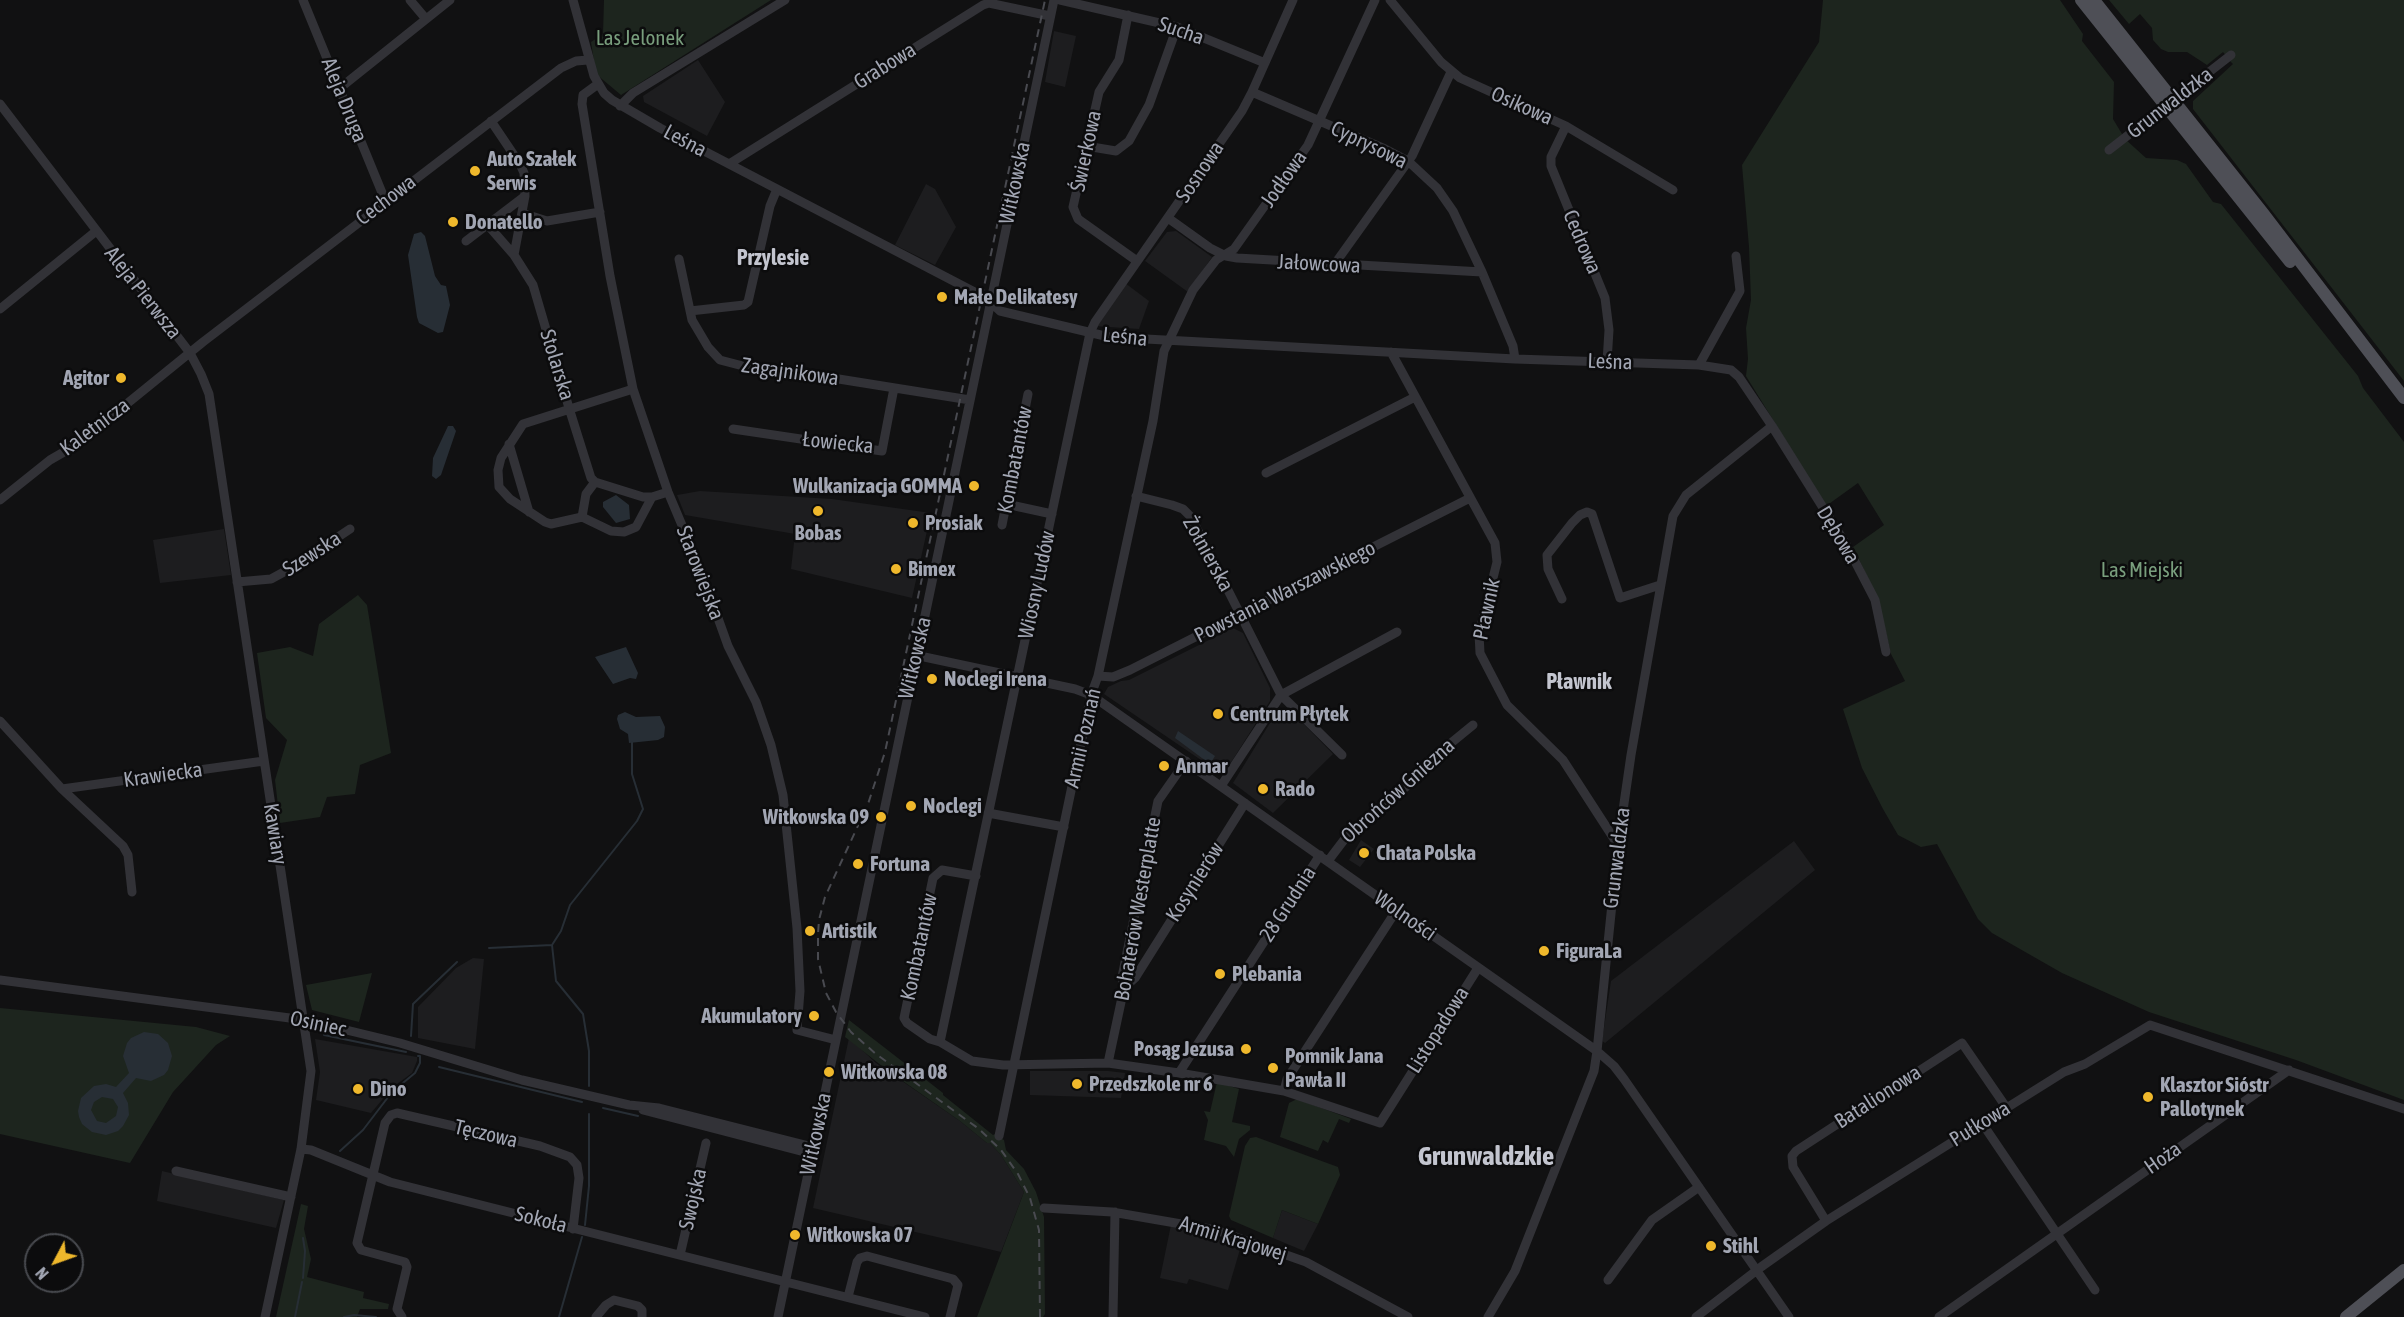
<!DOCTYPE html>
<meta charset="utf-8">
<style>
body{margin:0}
#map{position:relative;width:2404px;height:1317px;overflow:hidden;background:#111112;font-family:"Asap Condensed",sans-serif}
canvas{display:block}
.north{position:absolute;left:24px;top:1233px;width:60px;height:60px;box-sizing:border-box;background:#0c0c0d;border:2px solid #484a4f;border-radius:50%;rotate:229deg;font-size:16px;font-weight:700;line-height:24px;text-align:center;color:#a2a6b3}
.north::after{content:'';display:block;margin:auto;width:21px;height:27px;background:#efb82c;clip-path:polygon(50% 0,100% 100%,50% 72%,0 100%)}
</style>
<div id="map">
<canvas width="2404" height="1317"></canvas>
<div class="north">N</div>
</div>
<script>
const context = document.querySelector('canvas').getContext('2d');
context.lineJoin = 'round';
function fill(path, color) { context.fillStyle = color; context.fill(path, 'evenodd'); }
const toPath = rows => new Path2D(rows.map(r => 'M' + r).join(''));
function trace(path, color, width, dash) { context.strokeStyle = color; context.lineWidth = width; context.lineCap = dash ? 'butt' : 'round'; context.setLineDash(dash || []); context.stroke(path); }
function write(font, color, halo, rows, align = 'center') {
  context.font = font + ' "Asap Condensed",sans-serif'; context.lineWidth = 5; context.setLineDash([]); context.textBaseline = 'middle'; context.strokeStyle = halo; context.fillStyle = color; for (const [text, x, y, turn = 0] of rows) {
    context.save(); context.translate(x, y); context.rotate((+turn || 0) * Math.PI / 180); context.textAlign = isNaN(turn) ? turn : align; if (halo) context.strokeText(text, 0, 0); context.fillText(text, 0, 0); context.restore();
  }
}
const built = toPath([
 [1054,31,1076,36,1065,87,1045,82],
 [698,60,725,102,707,136,644,102,643,96],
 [926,184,935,189,956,227,935,265,895,245],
 [1176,231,1212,257,1188,292,1145,261,1167,232],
 [1125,283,1149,301,1139,329,1094,326],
 [700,491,832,499,931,513,912,598,791,569,795,534,685,515,677,495],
 [224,529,231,575,160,583,153,540],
 [1233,628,1243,633,1270,688,1270,701,1223,775,1104,694,1108,687,1121,681,1129,680],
 [1289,709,1333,754,1273,813,1233,783,1278,710],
 [1361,840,1374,849,1360,867,1349,860],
 [1794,841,1815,870,1605,1043,1602,1041,1611,981],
 [473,958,484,959,475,1049,418,1038,418,1007,456,968],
 [849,1038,876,1063,960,1121,987,1143,990,1143,1001,1155,1024,1192,1001,1252,813,1208],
 [315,1039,417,1057,417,1061,412,1073,393,1087,371,1113,316,1100,320,1072],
 [1030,1071,1108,1071,1125,1073,1121,1098,1030,1095],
 [162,1171,284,1200,276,1228,157,1201],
 [1282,1210,1318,1224,1304,1251,1273,1238],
 [1171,1225,1241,1246,1228,1290,1189,1279,1187,1284,1160,1278]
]);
const green = toPath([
 [604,0,771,0,621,95,596,74,591,42,603,34],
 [1823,0,2060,0,2083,34,2082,41,2114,82,2113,119,2125,139,2228,58,2223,52,2207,65,2187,52,2168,52,2161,49,2153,40,2152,28,2140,14,2129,24,2109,0,2404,0,2404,381,2193,109,2193,101,2233,64,2228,59,2125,139,2146,158,2177,160,2186,164,2213,202,2221,204,2358,376,2363,388,2404,442,2404,1100,2296,1060,2149,1012,2062,973,1992,933,1978,919,1937,844,1921,847,1898,835,1883,809,1862,768,1843,709,1905,681,1891,654,1878,599,1853,547,1884,525,1858,483,1826,506,1746,376,1748,359,1746,328,1751,300,1749,247,1742,165,1819,42],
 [358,595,367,605,391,753,360,765,355,794,327,797,320,817,280,823,275,780,287,740,266,718,257,653,290,647,313,656,319,624],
 [372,973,359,1022,312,1010,306,985],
 [0,1008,196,1027,230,1036,216,1045,173,1092,130,1163,0,1134],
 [849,1020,943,1093,943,1095,993,1135,995,1134,1004,1140,1006,1150,1024,1169,1036,1192,1044,1217,1045,1314,1043,1317,977,1317,1024,1192,1001,1155,990,1143,987,1143,960,1121,887,1070,845,1037],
 [1217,1082,1239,1089,1232,1122,1250,1126,1250,1130,1239,1139,1234,1157,1226,1146,1204,1140,1208,1120,1204,1111,1210,1112],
 [1297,1099,1351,1119,1349,1123,1339,1119,1328,1143,1323,1140,1318,1151,1280,1137,1289,1103],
 [1256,1137,1338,1167,1340,1175,1318,1224,1282,1210,1273,1238,1231,1220,1229,1216,1245,1146,1250,1138],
 [301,1204,308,1206,304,1229,311,1259,307,1277,364,1292,363,1298,389,1304,388,1309,360,1309,357,1317,276,1317]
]);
const water = toPath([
 [421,232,425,236,435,276,441,285,446,286,450,305,443,332,438,333,419,323,417,317,408,255,414,234],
 [448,426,453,426,456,431,441,475,436,479,432,476,433,458],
 [616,495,629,505,630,519,616,523,603,507,603,502],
 [626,647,638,673,636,679,630,678,613,684,595,657],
 [625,712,636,717,660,716,665,727,664,737,658,740,629,743,628,734,620,729,617,719,618,715],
 [1178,731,1215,756,1210,764,1175,738],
 [144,1032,158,1034,168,1043,172,1056,168,1070,164,1075,151,1081,136,1078,123,1093,128,1103,129,1115,123,1126,118,1131,106,1135,92,1132,82,1124,79,1117,78,1111,81,1098,94,1086,106,1084,116,1087,129,1073,123,1056,127,1043,131,1038],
 [102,1097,113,1099,118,1107,116,1116,106,1123,97,1121,91,1110,94,1102]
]);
const stream = toPath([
 [552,945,556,981,583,1014,589,1051,589,1086],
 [489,948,552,945,561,931,570,905,637,821,643,809,632,774,632,742],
 [324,1035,406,1052],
 [411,1036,413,1004,457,962],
 [439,1067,582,1102],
 [603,1108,638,1116],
 [340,1151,363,1130,392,1092,415,1073,420,1063,420,1056,418,1056],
 [585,1225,589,1186,589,1114],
 [303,1278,305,1251,303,1238],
 [295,1317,302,1282],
 [344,1317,354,1315,376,1317],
 [559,1317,582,1237]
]);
const minor = toPath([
 [303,0,385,200],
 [410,0,426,19],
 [573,0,594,76,604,93,612,100,660,128,986,298,1000,311,1109,337,1515,359,1699,365,1731,370,1739,377,1772,426,1847,546,1875,600,1886,652],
 [1060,0,1177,27,1265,63],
 [1293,0,1252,92,1242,111,1095,322,1090,333,940,1042,972,1061,1003,1065,1108,1063,1179,1073,1284,1091,1380,1123,1478,968],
 [1390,0,1441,62,1460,78,1566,126,1673,190],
 [1128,15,1119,60,1099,92,1073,207,1078,219,1137,261],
 [598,84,583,95,582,104,610,276,633,389,668,492,700,568,728,646,756,702,771,745,783,795,797,928,800,991,797,1030,836,1040],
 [340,88,450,0],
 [1252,92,1385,149,1408,161,1437,188,1453,211,1482,272,1513,346,1515,359],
 [0,104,190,353,201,374,209,394,311,1071,301,1149,265,1317],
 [620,106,633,93,785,0],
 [491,121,520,164,524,173,525,196,514,255,533,285,569,408,591,478,595,482,586,494,582,517],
 [1566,126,1551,157,1551,166,1605,298,1609,330,1607,362],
 [1086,146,1116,151,1129,141,1149,105,1177,27],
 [2109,150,2231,55],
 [729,164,983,5,989,3,1050,16],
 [522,213,547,221,600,212],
 [1168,218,1210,248,1226,256,1237,258,1482,272],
 [486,223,514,255],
 [466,241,525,196],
 [679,259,692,320,708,347,720,360,743,366,795,372,970,400],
 [1334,265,1412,156,1451,72],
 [0,309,95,232],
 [690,311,744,305,748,302,770,206,777,189],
 [1391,352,1495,543,1497,562,1479,634,1480,653,1507,705,1563,760,1618,845],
 [1699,365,1740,291,1736,256],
 [633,389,523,424,501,458,498,470,499,487,510,499,545,522,551,524,582,517,611,531,624,532,636,527,652,497,668,492],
 [733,429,882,451,894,388],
 [509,444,529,512],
 [1266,473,1415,397],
 [595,482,643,497,652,497],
 [1136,496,1172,505,1183,509,1191,517,1281,695,1342,755],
 [0,500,50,460,76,445,203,342,561,68,576,61,588,60],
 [1006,504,1052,514],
 [1002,525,1028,394],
 [237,582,271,579,293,567,350,529],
 [1562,599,1548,569,1547,555,1572,523,1580,515,1587,512,1592,514,1620,598,1660,585],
 [915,655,1075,689,1091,695,1597,1051,1614,1066,1624,1079,1789,1317],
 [1098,676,1113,677,1130,670,1470,498],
 [0,721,62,789,123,846,128,855,132,892],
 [1221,786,1281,695,1397,632],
 [62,789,264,761],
 [988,813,1064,827],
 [1328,861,1350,832,1412,782,1429,761,1473,725],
 [0,980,305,1020,400,1043,522,1080,629,1105,659,1108,813,1147],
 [1124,988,1135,978,1245,803],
 [940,1042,930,1039,907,1023,904,1018,933,878,942,870,976,876],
 [1108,1063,1124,988,1122,977,1158,801,1186,761],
 [1179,1073,1320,855],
 [1284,1091,1287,1079,1396,911],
 [643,1110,812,1154],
 [1982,1123,2095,1290],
 [999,1136,1091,695,1098,676,1153,421,1164,351,1193,290,1216,260,1234,249,1308,145,1375,0],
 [301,1149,311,1150,390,1182,925,1317],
 [176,1171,291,1197],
 [1044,1208,1112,1212,1216,1230,1306,1262,1408,1317],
 [1826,1221,1793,1167,1792,1156,1796,1151,1962,1043,2006,1107],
 [680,1255,706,1143],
 [1608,1280,1652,1220,1699,1187],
 [848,1297,857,1262,860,1258,867,1256,953,1279,958,1285,950,1317],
 [402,1317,397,1309,407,1267,405,1262,361,1250,357,1243,385,1123,391,1115,397,1113,540,1146,570,1157,577,1165,579,1178,573,1229],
 [596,1317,606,1305,614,1300,638,1306,642,1310,642,1317],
 [778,1317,1054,0],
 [1113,1317,1115,1212],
 [1488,1317,1515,1271,1594,1071,1597,1051,1618,845,1631,755,1673,516,1686,495,1772,426],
 [1696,1317,1761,1267,1826,1221,2064,1072,2085,1064,2150,1025,2404,1109],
 [1939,1317,2289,1070]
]);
const major = toPath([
 [2081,0,2290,262],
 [2094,0,2263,213,2404,398],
 [2346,1317,2404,1270]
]);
const rail = toPath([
 [1040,1317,1039,1230,1030,1198,1018,1174,1001,1150,979,1129,876,1054,851,1032,836,1012,826,993,818,959,818,934,819,920,825,897,868,804,885,752,1045,0]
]);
const markers = [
 [475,171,6,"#efb82c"],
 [453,222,6,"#efb82c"],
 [942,297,6,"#efb82c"],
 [121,378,6,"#efb82c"],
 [974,486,6,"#efb82c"],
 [818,511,6,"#efb82c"],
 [913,523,6,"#efb82c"],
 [896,569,6,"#efb82c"],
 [932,679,6,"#efb82c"],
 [1218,714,6,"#efb82c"],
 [1164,766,6,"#efb82c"],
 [1263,789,6,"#efb82c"],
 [911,806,6,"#efb82c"],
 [881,817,6,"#efb82c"],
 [1364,853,6,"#efb82c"],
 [858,864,6,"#efb82c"],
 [810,931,6,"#efb82c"],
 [1544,951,6,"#efb82c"],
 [1220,974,6,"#efb82c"],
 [814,1016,6,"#efb82c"],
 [1246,1049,6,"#efb82c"],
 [1273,1068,6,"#efb82c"],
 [829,1072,6,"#efb82c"],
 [1077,1084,6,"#efb82c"],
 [358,1089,6,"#efb82c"],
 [2148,1097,6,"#efb82c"],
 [795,1235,6,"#efb82c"],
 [1711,1246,6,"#efb82c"]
];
const streetNames = [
 ["Sucha",1181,31,19],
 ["Grabowa",885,66,-32],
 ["Aleja Druga",344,100,68],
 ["Grunwaldzka",2170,103,-38],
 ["Osikowa",1522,106,24],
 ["Leśna",685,141,28],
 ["Cyprysowa",1369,145,26],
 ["Świerkowa",1086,151,-78],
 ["Sosnowa",1200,172,-56],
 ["Jodłowa",1284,179,-55],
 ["Witkowska",1015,183,-78],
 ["Cechowa",386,200,-37],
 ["Cedrowa",1582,242,67],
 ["Jałowcowa",1319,264,3],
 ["Aleja Pierwsza",143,293,52],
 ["Leśna",1125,337,6],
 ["Leśna",1610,362,2],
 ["Stolarska",557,365,73],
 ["Zagajnikowa",790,372,8],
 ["Kaletnicza",95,427,-37],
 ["Łowiecka",838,443,6],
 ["Kombatantów",1015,460,-79],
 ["Dębowa",1838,535,59],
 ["Szewska",312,554,-33],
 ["Żołnierska",1208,554,61],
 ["Starowiejska",700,573,69],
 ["Wiosny Ludów",1037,585,-78],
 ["Powstania Warszawskiego",1285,592,-27],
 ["Pławnik",1487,609,-78],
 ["Witkowska",915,658,-77],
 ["Armii Poznań",1083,738,-77],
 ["Krawiecka",163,775,-8],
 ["Obrońców Gniezna",1398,791,-42],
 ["Kawiary",275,834,81],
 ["Grunwaldzka",1617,858,-83],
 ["Kosynierów",1195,882,-58],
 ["28 Grudnia",1288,904,-57],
 ["Bohaterów Westerplatte",1138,909,-80],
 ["Wolności",1405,916,35],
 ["Kombatantów",919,947,-78],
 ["Osiniec",318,1024,12],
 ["Listopadowa",1438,1030,-58],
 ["Batalionowa",1878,1097,-33],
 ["Pułkowa",1980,1124,-32],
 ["Tęczowa",486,1134,13],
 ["Witkowska",816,1134,-78],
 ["Hoża",2163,1158,-35],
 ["Swojska",693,1199,-77],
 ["Sokoła",541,1220,14],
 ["Armii Krajowej",1233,1239,17]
];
const parkNames = [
 ["Las Jelonek",640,38],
 ["Las Miejski",2142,570]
];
const poiNames = [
 ["Auto Szałek",487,159],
 ["Serwis",487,183],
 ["Donatello",465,222],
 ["Małe Delikatesy",954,297],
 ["Agitor",109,378,"right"],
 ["Wulkanizacja GOMMA",962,486,"right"],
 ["Prosiak",925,523],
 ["Bobas",818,533,"center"],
 ["Bimex",908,569],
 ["Noclegi Irena",944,679],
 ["Centrum Płytek",1230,714],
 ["Anmar",1176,766],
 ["Rado",1275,789],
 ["Noclegi",923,806],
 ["Witkowska 09",869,817,"right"],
 ["Chata Polska",1376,853],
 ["Fortuna",870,864],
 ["Artistik",822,931],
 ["FiguraLa",1556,951],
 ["Plebania",1232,974],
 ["Akumulatory",802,1016,"right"],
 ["Posąg Jezusa",1234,1049,"right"],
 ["Pomnik Jana",1285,1056],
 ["Pawła II",1285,1080],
 ["Witkowska 08",841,1072],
 ["Przedszkole nr 6",1089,1084],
 ["Klasztor Sióstr",2160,1085],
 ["Pallotynek",2160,1109],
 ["Dino",370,1089],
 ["Witkowska 07",807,1235],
 ["Stihl",1723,1246]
];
const neighbourhoodNames = [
 ["Przylesie",773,258],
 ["Pławnik",1579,682]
];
const districtNames = [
 ["Grunwaldzkie",1486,1156]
];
fill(built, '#1d1d1f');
fill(green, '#1d251e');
fill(water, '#272e35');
trace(stream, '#272e35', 2);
trace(minor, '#323237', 9);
trace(major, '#4e4f56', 12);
trace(rail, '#494a50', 2, [8, 6]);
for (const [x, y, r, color] of markers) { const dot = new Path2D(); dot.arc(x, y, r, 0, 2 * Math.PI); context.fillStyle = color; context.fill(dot); trace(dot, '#0c0c0d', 2); }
write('21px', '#a2a6b3', '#0c0c0d', streetNames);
write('21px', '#799e7d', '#0c0c0d', parkNames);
write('bold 21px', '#a2a6b3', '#0c0c0d', poiNames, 'left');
write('bold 22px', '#c3c5cf', '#0c0c0d', neighbourhoodNames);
write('bold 27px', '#c3c5cf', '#0c0c0d', districtNames);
</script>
